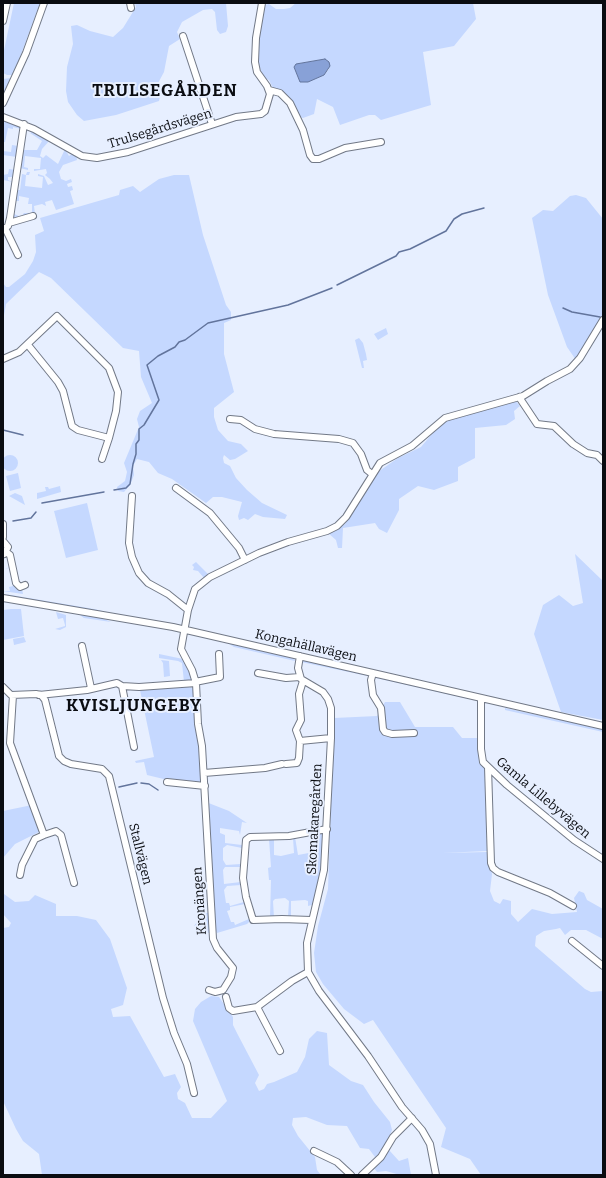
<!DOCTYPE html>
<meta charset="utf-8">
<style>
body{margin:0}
#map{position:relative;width:606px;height:1178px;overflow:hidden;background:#e7efff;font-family:Bitter,serif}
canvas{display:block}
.frame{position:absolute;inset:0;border:4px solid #0a0c11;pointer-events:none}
</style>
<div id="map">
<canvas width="606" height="1178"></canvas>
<div class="frame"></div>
</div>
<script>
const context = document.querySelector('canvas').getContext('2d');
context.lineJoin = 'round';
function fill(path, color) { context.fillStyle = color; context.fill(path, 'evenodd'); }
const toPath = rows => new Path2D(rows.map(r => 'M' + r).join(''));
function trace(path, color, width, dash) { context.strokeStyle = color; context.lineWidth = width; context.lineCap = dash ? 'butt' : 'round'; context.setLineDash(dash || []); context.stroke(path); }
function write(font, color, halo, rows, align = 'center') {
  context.font = font + ' Bitter,serif'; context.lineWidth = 4; context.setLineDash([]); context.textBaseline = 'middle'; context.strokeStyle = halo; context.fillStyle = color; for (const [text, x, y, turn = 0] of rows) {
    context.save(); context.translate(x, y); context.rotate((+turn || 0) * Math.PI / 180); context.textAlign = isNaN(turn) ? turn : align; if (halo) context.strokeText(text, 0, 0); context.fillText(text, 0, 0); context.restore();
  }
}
const green = toPath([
 [14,3,40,3,16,68,12,75,7,75,3,73,3,55],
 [135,3,226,3,228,26,226,32,220,34,217,30,215,12,212,9,203,10,182,22,177,32,180,39,169,46,164,72,157,85,161,92,159,101,116,115,84,121,77,115,68,102,66,91,67,67,73,44,71,26,77,25,90,31,113,37,123,28,136,7],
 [296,3,473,3,476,19,454,46,423,52,431,105,381,120,375,115,369,115,340,125,333,107,317,99,314,114,303,118,300,117,285,94,273,88,269,80,264,78,259,66,257,47,263,5,269,4,276,9,284,9,290,8],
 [324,59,329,69,324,75,308,82,300,82,294,67,301,63],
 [11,78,4,93,3,95,3,79],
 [5,121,17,124,21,127,21,129,13,127,13,129,8,128,5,142,3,142,3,125],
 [33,131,50,140,42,149,40,156,43,158,46,155,58,164,65,149,69,156,73,153,76,155,77,160,63,165,59,172,61,179,66,181,71,179,72,182,67,184,68,187,72,186,73,190,70,191,74,204,56,210,52,200,45,202,46,206,42,204,34,206,35,214,12,221,12,213,21,217,24,213,32,213,32,204,28,204,29,198,19,196,19,201,14,201,16,190,20,190,22,174,26,175,27,172,30,172,29,175,26,175,25,186,42,188,43,177,38,176,38,174,44,176,48,185,53,183,50,179,45,175,47,173,46,169,34,171,34,169,40,169,41,158,25,156,24,167,28,168,28,170,20,168,21,150,37,150,42,141,30,133],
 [12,145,18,146,17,157,3,155,3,151,11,152],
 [9,169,15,170,14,177,8,177,8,180,13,182,3,180,3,175,8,174],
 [174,175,189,175,203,235,226,305,231,312,231,320,224,323,224,354,234,392,214,408,214,417,218,430,228,441,241,444,248,451,235,459,230,460,224,455,223,458,224,463,230,466,236,478,247,490,262,503,287,515,285,519,263,517,255,514,248,520,244,518,239,520,238,516,242,502,222,497,213,497,206,503,172,479,158,473,149,462,137,459,133,466,134,475,130,485,124,492,118,491,117,487,125,481,127,472,124,463,139,427,137,419,140,411,152,403,141,377,139,351,123,348,51,278,39,272,6,304,3,321,3,283,6,287,9,287,25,274,33,261,36,252,35,235,44,231,40,218,119,195,120,190,133,186,140,192,159,179],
 [576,195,586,198,603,219,603,314,576,360,567,347,548,295,532,218,543,210,553,211,570,196],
 [386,328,388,334,378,340,374,334],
 [359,338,363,343,366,354,367,360,363,361,364,368,362,368,355,340],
 [515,400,520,406,514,411,515,419,506,425,475,428,475,458,458,467,458,481,434,490,418,486,399,499,399,510,387,533,379,529,375,523,343,528,342,548,338,548,336,540,328,533,345,524,375,474,398,458,421,447,437,428,449,420],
 '2 463a8 8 0 1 1 16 0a8 8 0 1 1-16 0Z',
 [18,473,21,488,10,491,6,476],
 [60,486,61,492,37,499,37,493,46,491,45,487,48,487,49,489],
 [15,493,22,496,25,505,9,496],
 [87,503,98,550,66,558,54,511],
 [575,554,603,581,603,720,561,712,534,634,543,605,559,595,573,606,583,603],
 [196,562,209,575,204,578,198,571,193,570,194,567,192,565],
 [10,567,15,587,18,590,22,589,23,594,3,591,10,591,9,587,13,586,9,568,5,569],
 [5,594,94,609,111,613,18,598],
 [11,609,21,609,24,636,3,640,3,610],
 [56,612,66,615,66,627,60,630,55,629,65,626,65,625,63,618,58,619],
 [77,613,102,618,111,622,84,618],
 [24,637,26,642,14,645,13,639],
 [226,642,294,658,295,661,234,647],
 [159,654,183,659,191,671,192,680,184,682,182,663,178,661,159,658],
 [161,660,169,661,170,676,164,677,163,663],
 [303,660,368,675,368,676,301,662],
 [376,677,446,692,469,699,376,678],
 [186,686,194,689,202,777,199,783,176,782,147,775,144,762,136,763,135,761,154,757,140,690],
 [385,702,400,702,415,727,453,727,462,738,478,738,479,763,485,769,487,851,442,853,488,852,492,874,490,891,494,901,500,904,503,899,511,901,511,914,518,922,532,909,552,914,577,912,574,898,579,891,584,893,587,900,603,909,603,939,586,930,571,930,565,935,560,928,556,929,544,931,536,936,535,946,585,989,591,992,603,991,603,1175,481,1175,470,1159,441,1147,446,1128,373,1020,364,1024,344,1009,323,984,316,972,314,953,318,926,328,889,334,718,377,716],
 [505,708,603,729,603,732,505,710],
 [206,802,229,811,247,823,242,822,240,835,239,831,220,828,220,833,225,835,225,843,242,845,242,848,227,845,223,848,223,860,226,865,241,864,241,867,225,867,223,870,224,884,241,882,241,885,227,886,224,890,226,903,229,903,230,906,244,902,245,904,230,907,230,910,227,911,231,922,234,922,235,925,249,919,250,921,247,924,217,933,213,925],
 [32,805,39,832,15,844,3,858,3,811],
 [322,833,323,835,323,859,319,885,312,905,308,906,308,901,305,900,291,901,291,917,288,917,289,901,285,898,275,899,273,901,274,918,270,918,271,880,269,880,268,868,271,867,269,839,274,839,274,855,281,856,294,853,293,838,295,837,298,855,314,852,311,835],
 [4,894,15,902,29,901,35,895,56,904,56,916,77,916,96,920,110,939,127,988,123,1005,111,1009,113,1017,130,1016,164,1077,175,1074,181,1087,177,1093,178,1099,185,1103,192,1118,211,1118,227,1101,193,1021,195,1009,201,1002,211,996,219,997,233,1017,233,1025,238,1035,259,1075,255,1083,259,1091,264,1089,267,1084,274,1082,297,1072,305,1057,309,1039,317,1031,327,1033,329,1065,351,1081,363,1085,374,1102,390,1122,392,1130,387,1142,389,1150,399,1161,408,1158,411,1175,400,1175,386,1171,377,1172,374,1168,378,1161,369,1149,360,1148,347,1126,327,1125,306,1117,293,1118,292,1125,298,1136,315,1157,317,1170,321,1175,42,1175,39,1154,23,1141,16,1129,3,1101,3,928,9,927,11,923,3,914],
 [202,913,209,913,210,932,208,933,199,933,199,925,194,926,198,921,202,920]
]);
const water = toPath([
 [325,59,329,62,330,66,324,75,308,82,300,82,294,67,296,64,325,59]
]);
const stream = toPath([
 [337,285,396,256,399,252,410,249,446,231,454,219,462,214,484,208],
 [563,308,572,312,600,317],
 [3,430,23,435],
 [114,490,126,488,130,484,133,464,136,454,136,444,139,440,139,429,144,425,159,400,147,365,158,356,175,347,179,342,185,340,208,323,288,305,332,288],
 [42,503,104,492],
 [13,521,31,518,36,512],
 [141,783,149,784,158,790],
 [119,787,137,783]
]);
const minor = toPath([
 [130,3,131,8],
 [3,21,7,3],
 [183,36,212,124],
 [269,90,280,93,290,103,303,130,310,155,313,159,319,159,345,148,381,142],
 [3,103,26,53,44,3],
 [3,117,34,129,82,156,97,158,128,152,236,117,261,114,265,111,270,94,267,86,257,72,255,62,256,38,262,3],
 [9,223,33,216],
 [5,228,18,255],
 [3,230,8,226,10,218,24,124],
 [3,359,19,352,57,316,109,368,118,392,116,411,109,438,78,430,72,426,63,391,58,382,28,345],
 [519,397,537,424,554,426,573,444,587,453,597,455,603,461],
 [230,419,241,420,255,429,274,434,339,439,353,443,361,454,367,470,372,474],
 [102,459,109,438],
 [176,488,210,513,239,548,245,560],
 [132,496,129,543,132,557,139,573,148,583,168,594,188,610],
 [3,524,3,537],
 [3,541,8,547,4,554],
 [6,552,10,555,16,583,20,587,25,585],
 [3,598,173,627,603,726],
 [82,646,91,688],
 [300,656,298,668,301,679,323,692,328,699,331,708,331,738,324,870,307,943,308,972,319,991,368,1056,402,1107,422,1130,430,1144,436,1175],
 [258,673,286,678,300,677],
 [373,673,371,680,373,695,381,708,383,729,385,732,392,734,414,733],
 [195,682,220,677,219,654],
 [122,686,134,747],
 [3,687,11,695,36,694,41,695,45,700,59,756,64,761,71,764,102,769,109,776,163,998,174,1033,187,1064,194,1093],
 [13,695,10,743,44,835,56,831,61,835,74,883],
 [39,695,87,690,117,683,122,686,139,687,196,683],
 [481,698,481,749,483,762,507,785,574,840,603,859],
 [300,741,331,738],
 [286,764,297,763,299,758,300,741,296,730,301,720,299,694,303,681],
 [488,767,491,863,493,868,498,872,550,893,573,906],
 [204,773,265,768,282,764],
 [167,782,205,786],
 [20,875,22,865,35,839,44,835],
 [311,920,282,919,253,920,246,897,243,878,246,840,250,837,289,836,327,829],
 [572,941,603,966],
 [209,990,215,992,223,990,231,977,233,968,217,948,213,939,202,746,198,724,196,683,192,670,181,649,188,610,195,589,210,577,259,553,288,542,327,531,337,526,346,517,380,463,412,446,445,418,523,396,547,381,570,369,580,358,603,320],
 [226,997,229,1008,233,1011,257,1007,292,981,308,972],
 [257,1007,280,1051],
 [314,1151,337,1162,351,1175],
 [362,1175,381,1157,393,1137,412,1118]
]);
const streetNames = [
 ["Trulsegårdsvägen",160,129,-17],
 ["Kongahällavägen",306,646,13],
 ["Gamla Lillebyvägen",543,798,40],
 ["Skomakaregården",315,819,-87],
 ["Stallvägen",140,854,76],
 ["Kronängen",200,901,-94]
];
const districtNames = [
 ["TRULSEGÅRDEN",165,91],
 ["KVISLJUNGEBY",134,706]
];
fill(green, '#c5d8ff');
fill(water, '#88a1d7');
trace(water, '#62749c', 1);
trace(stream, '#62749c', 1.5);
trace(minor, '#727987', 8);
trace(minor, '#fff', 6);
write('13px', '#0a0c11', '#e7efff', streetNames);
context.letterSpacing = '1px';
write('bold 17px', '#0a0c11', '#e7efff', districtNames);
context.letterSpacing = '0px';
</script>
